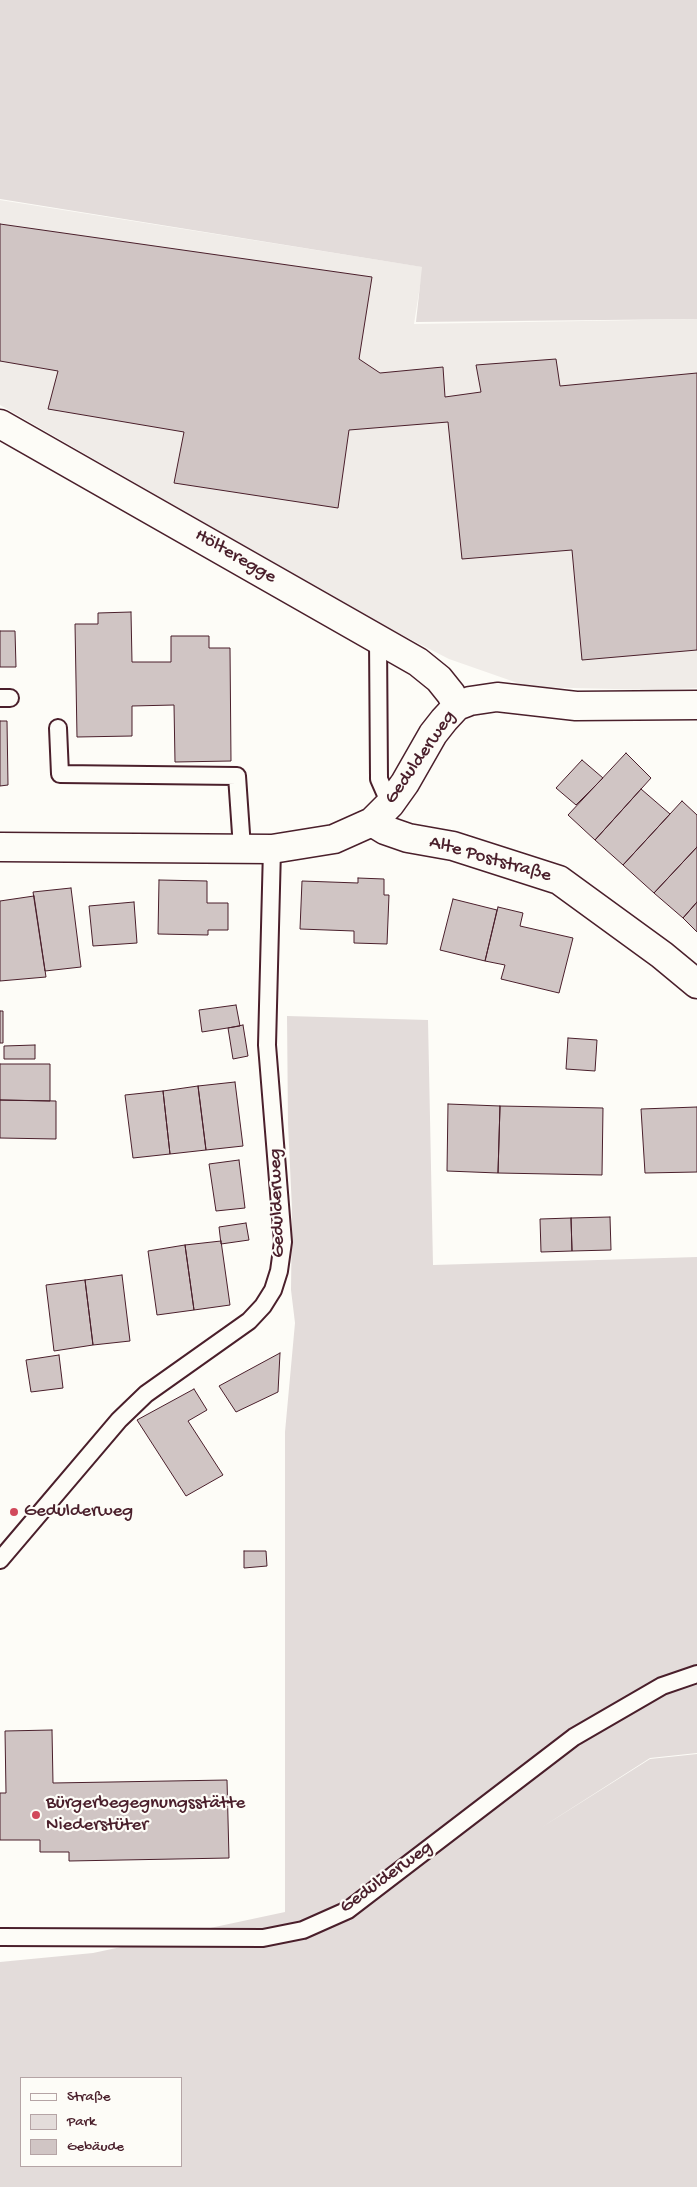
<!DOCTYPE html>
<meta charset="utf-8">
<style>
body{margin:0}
#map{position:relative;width:697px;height:2187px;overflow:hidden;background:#fdfcf7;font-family:"Gochi Hand",sans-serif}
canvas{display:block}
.legend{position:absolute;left:20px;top:2077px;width:162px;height:90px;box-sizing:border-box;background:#fdfcf7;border:1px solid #b5a4a5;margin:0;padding:6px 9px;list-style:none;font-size:15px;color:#4a1f2b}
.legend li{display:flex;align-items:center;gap:10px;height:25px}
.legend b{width:25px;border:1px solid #b5a4a5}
</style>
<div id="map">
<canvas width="697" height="2187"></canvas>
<ul class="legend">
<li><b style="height:6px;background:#fdfcf7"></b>Straße</li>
<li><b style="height:14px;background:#e3dcda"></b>Park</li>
<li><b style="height:14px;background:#d0c5c4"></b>Gebäude</li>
</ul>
</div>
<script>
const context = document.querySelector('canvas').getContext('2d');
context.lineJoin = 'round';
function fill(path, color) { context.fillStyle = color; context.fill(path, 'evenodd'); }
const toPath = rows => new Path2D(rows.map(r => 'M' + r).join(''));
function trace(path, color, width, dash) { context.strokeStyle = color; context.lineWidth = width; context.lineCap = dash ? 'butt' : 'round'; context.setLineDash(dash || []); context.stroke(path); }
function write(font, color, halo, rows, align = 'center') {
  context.font = font + ' "Gochi Hand",sans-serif'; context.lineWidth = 4.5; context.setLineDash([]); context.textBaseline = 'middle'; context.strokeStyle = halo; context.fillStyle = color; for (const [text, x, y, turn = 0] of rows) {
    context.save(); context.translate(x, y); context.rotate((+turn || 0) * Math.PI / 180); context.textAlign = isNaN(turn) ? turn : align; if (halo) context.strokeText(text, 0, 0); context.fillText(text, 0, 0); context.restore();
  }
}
const built = toPath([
 [0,200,423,267,414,324,697,319,697,688,658,690,529,687,449,659,377,622,0,405]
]);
const green = toPath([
 [0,0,697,0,697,319,416,322,422,267,0,199],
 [287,1016,428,1020,433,1265,697,1257,697,1753,650,1758,539,1829,650,1759,697,1754,697,2187,0,2187,0,1962,93,1953,285,1912,285,1432,295,1323,291,1290,292,1209,288,1124],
 [21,2078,181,2078,181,2166,21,2166]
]);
const building = toPath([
 [0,224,372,277,359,359,380,373,443,367,445,397,481,392,476,365,556,359,560,386,697,373,697,650,582,660,572,550,462,559,448,422,349,430,338,508,174,483,184,432,48,409,58,371,0,361,0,224],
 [131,612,132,662,171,662,171,636,209,636,209,648,230,648,231,761,175,762,174,705,132,706,132,736,77,737,75,624,98,624,98,613,131,612],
 [0,631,15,631,16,667,0,667,0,631],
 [0,721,7,721,8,785,0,786,0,721],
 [626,753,651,778,595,840,568,815,626,753],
 [582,760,603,778,576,805,556,788,582,760],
 [641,789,670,814,623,865,595,840,641,789],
 [682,801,697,815,697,847,654,893,623,865,682,801],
 [697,847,697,902,683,918,654,893,697,847],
 [358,878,384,879,384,895,389,895,387,944,354,943,354,931,300,929,302,881,358,883,358,878],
 [159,880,207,881,207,903,228,903,228,930,208,930,208,935,158,934,159,880],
 [71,888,81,967,45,971,33,892,71,888],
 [34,896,46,977,0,981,0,901,34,896],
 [453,899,497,910,485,961,440,950,453,899],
 [134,902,137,943,93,946,89,906,134,902],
 [697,902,697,932,683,918,697,902],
 [498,907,523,913,520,926,573,938,559,993,501,979,505,965,485,961,498,907],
 [236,1005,240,1026,202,1032,199,1010,236,1005],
 [0,1011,3,1011,3,1043,0,1043,0,1011],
 [243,1025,248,1056,233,1059,228,1028,243,1025],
 [568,1038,597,1040,595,1071,566,1069,568,1038],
 [35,1045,35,1059,4,1059,4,1046,35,1045],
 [0,1064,50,1064,50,1101,0,1100,0,1064],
 [235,1082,243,1146,206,1150,198,1086,235,1082],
 [198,1086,206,1150,170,1154,163,1091,198,1086],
 [163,1091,170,1154,133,1158,125,1095,163,1091],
 [0,1100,56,1101,56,1139,0,1138,0,1100],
 [448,1104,500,1106,498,1173,447,1171,448,1104],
 [500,1106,603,1108,602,1175,498,1173,500,1106],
 [697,1107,697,1172,645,1173,641,1109,697,1107],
 [239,1160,245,1208,216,1211,209,1164,239,1160],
 [610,1217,611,1250,572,1251,571,1218,610,1217],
 [571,1218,572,1251,541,1252,540,1219,571,1218],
 [246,1223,249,1240,221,1244,219,1227,246,1223],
 [221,1241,230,1305,194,1310,185,1245,221,1241],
 [185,1245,194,1310,157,1315,148,1251,185,1245],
 [122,1275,130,1341,93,1345,85,1280,122,1275],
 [85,1280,93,1345,54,1351,46,1285,85,1280],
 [280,1353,278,1392,236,1412,219,1386,280,1353],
 [59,1355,63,1388,31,1392,26,1360,59,1355],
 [194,1389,207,1410,188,1421,223,1475,186,1496,137,1420,194,1389],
 [244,1551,266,1551,267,1566,244,1568,244,1551],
 [52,1730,53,1783,227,1780,229,1858,69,1861,69,1852,40,1852,40,1840,0,1840,0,1793,6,1793,5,1731,52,1730]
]);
const service = toPath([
 [378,639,379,779,390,804],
 [0,698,10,698],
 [58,728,60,774,237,776,242,848],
 [0,1560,119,1420,146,1394,249,1321,263,1306,273,1290,279,1271,283,1242,267,1045,272,849],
 [0,1937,263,1938,303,1930,348,1910,574,1737,662,1686,697,1674]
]);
const minor = toPath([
 [0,424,418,662,439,679,451,694,457,706],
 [372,822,385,830,408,838,453,846,559,880,662,955,697,984],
 [0,847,272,849,334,839,372,822,390,804,405,783,433,734,444,720,457,706,470,701,497,697,576,706,697,705]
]);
const markers = [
 [14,1512,5,"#d1495b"],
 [36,1815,5,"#d1495b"]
];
const streetNames = [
 ["Hölteregge",235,557,30],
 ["Gedulderweg",421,758,-55],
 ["Alte Poststraße",490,860,16],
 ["Gedulderweg",278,1203,-92],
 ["Gedulderweg",387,1878,-36]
];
const poiNames = [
 ["Gedulderweg",24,1512],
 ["Bürgerbegegnungsstätte",46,1804],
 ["Niederstüter",46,1826]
];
fill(built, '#f0ece8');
fill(green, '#e3dcda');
fill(building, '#d0c5c4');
trace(building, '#4a1f2b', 1);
trace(service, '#4a1f2b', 20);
trace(minor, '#4a1f2b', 31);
trace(service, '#fdfcf7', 16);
trace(minor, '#fdfcf7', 28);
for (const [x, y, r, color] of markers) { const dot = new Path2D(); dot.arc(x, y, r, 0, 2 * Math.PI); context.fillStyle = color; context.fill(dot); trace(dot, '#fdfcf7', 2); }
write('19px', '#4a1f2b', '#fdfcf7', streetNames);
write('19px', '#4a1f2b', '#fdfcf7', poiNames, 'left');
</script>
